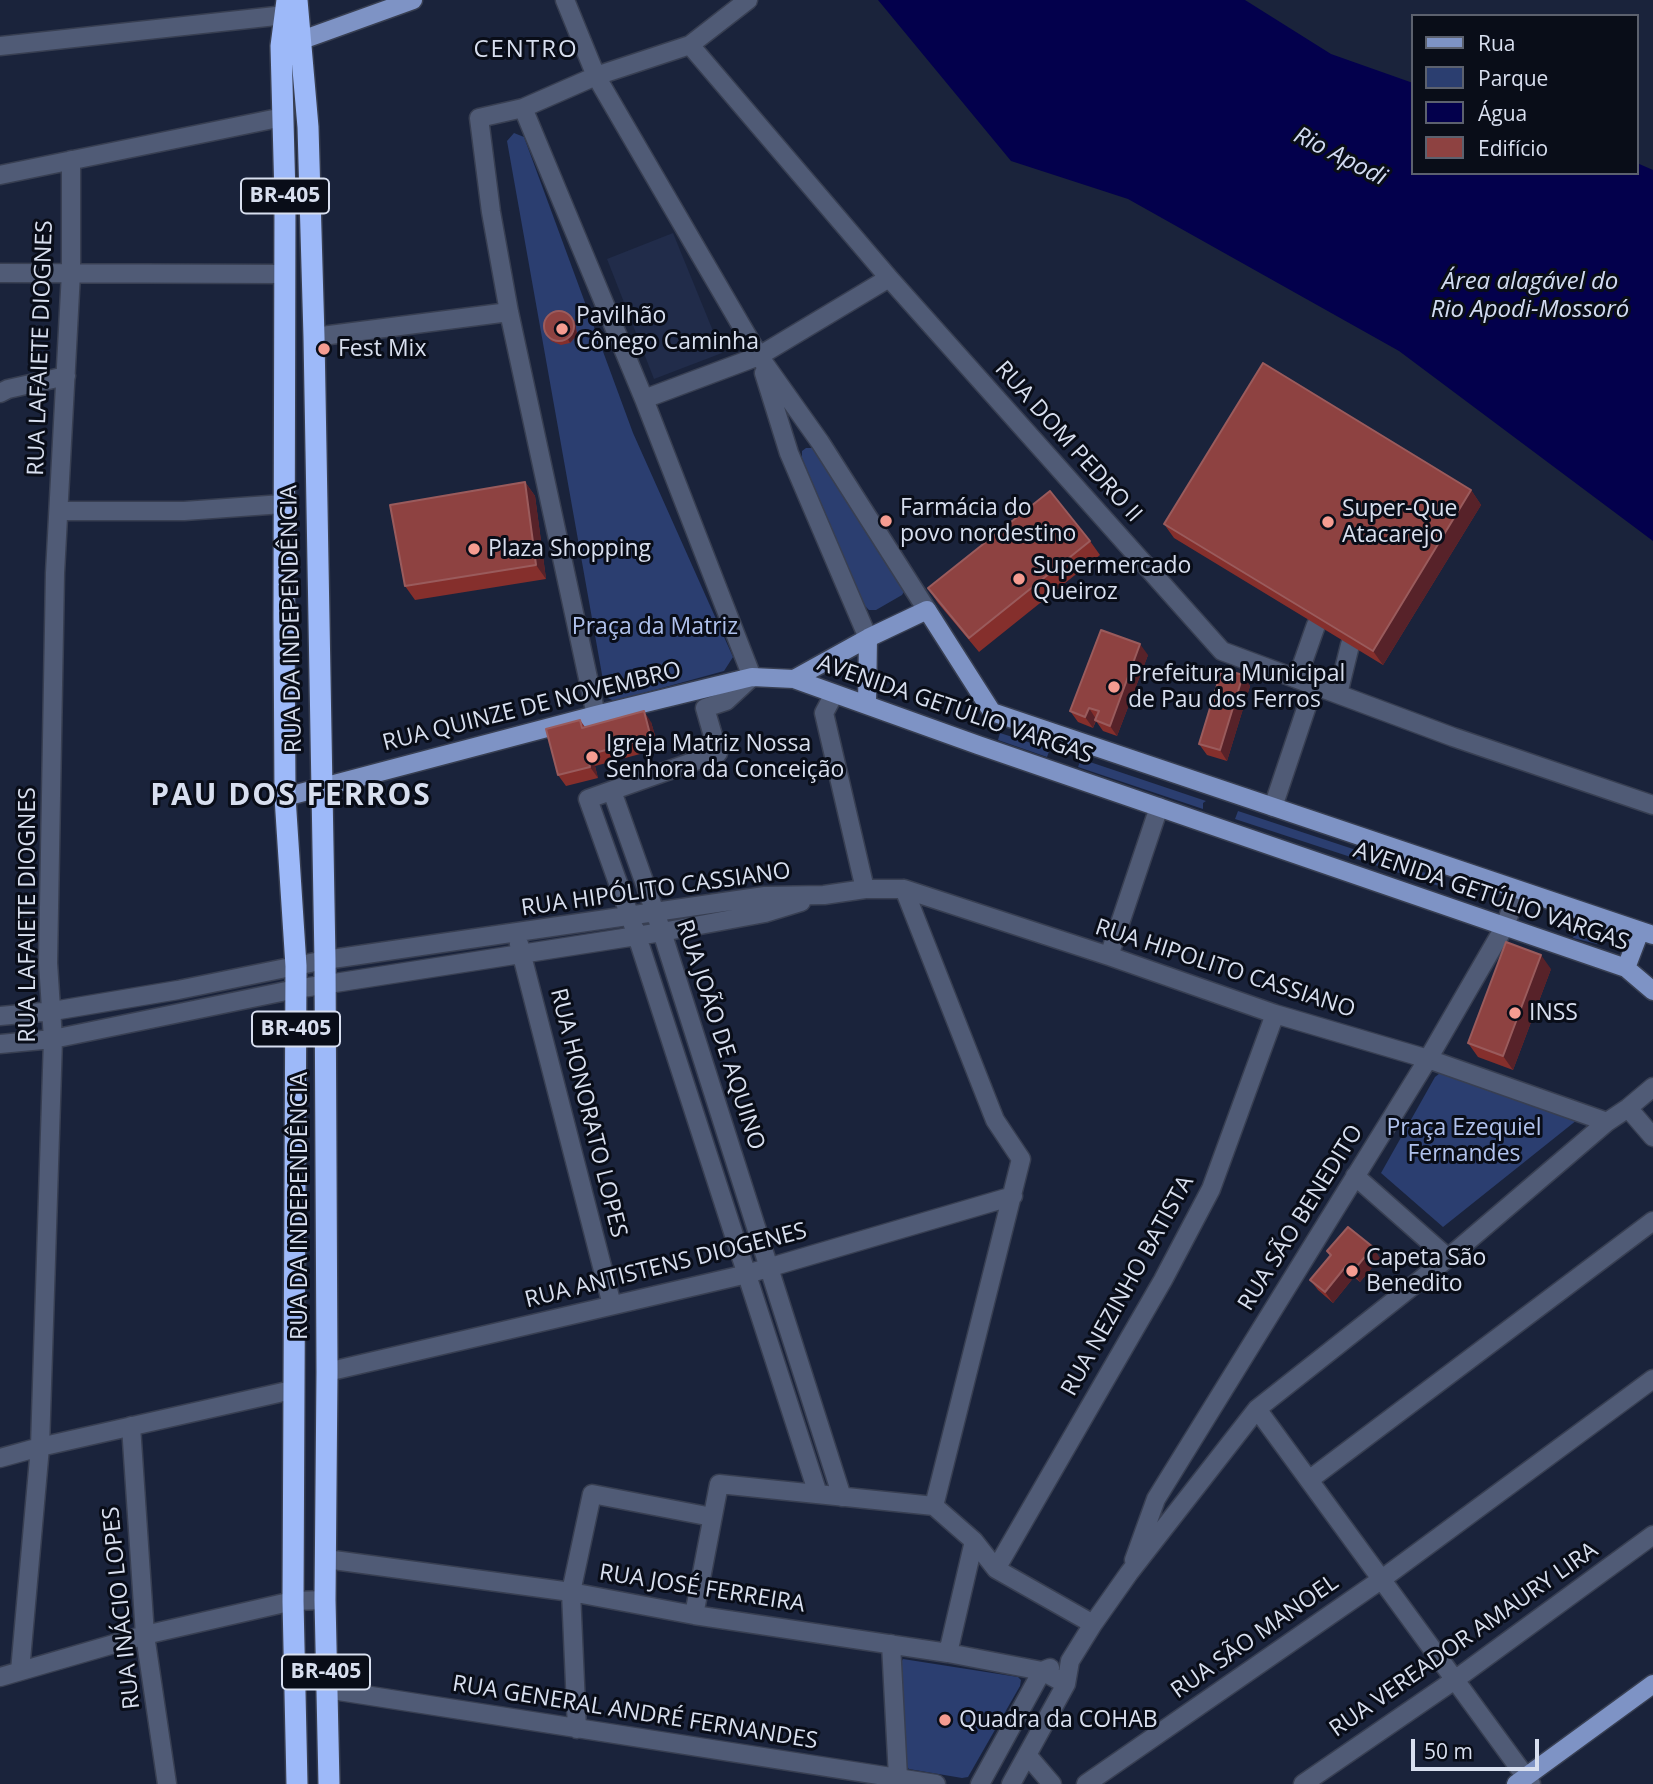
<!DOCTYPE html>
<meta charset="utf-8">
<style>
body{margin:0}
#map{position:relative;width:1653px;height:1784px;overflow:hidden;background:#1a233b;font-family:"Open Sans",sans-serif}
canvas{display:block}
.legend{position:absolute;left:1411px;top:14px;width:228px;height:161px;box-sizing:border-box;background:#090d18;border:2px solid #5c616e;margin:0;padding:9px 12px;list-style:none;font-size:21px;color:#d8dfef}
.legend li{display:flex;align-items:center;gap:14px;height:35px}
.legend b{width:35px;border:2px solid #5c616e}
.scale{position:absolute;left:1411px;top:1739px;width:128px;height:32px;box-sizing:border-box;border:4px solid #d8dfef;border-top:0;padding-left:9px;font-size:21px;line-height:24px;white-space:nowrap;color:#d8dfef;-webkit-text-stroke:5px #090d18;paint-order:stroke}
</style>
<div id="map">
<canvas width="1653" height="1784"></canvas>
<ul class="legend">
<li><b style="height:9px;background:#7e93c5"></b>Rua</li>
<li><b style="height:19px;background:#2b3e70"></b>Parque</li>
<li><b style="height:19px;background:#03004c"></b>Água</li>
<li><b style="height:19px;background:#8e4241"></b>Edifício</li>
</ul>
<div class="scale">50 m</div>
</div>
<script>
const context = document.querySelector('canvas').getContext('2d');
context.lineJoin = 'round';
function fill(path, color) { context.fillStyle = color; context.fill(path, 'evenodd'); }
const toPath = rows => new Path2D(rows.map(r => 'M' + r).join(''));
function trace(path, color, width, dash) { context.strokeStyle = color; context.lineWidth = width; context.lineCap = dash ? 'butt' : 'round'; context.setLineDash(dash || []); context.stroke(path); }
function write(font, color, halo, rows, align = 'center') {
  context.font = font + ' "Open Sans",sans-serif'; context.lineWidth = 6; context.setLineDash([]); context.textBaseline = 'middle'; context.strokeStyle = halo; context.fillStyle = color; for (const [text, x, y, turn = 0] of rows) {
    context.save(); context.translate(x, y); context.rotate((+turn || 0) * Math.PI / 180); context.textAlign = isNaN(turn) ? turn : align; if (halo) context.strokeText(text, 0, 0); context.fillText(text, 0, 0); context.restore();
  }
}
const built = toPath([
 [673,233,722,353,654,379,607,259]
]);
const green = toPath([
 [514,133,524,137,633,433,733,657,724,671,614,701,606,697,507,141],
 [806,448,812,448,816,452,905,590,902,595,876,610,869,610,864,605,802,458,802,451],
 [1000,733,1050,749,1047,757,998,740],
 [1081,759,1206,801,1203,803,1203,809,1078,767],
 [1238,811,1444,879,1442,887,1235,819],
 [1576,930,1600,936,1597,944,1573,938],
 [1440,1073,1577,1120,1443,1227,1381,1173,1435,1077],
 [903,1659,1018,1677,1021,1680,1020,1686,968,1777,962,1778,909,1769,906,1766,900,1664]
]);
const water = toPath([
 [878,0,1245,0,1331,54,1413,83,1413,173,1637,173,1637,163,1653,170,1653,541,1399,351,1128,199,1011,161]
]);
const minor = toPath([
 [565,0,596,76,759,356,820,442,927,610],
 [690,45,889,278,1222,651,1453,737,1653,805],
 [0,46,285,15],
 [523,108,644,399,752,677,726,701,705,708,718,753,588,799,637,936,818,1494],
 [0,175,283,117],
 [0,273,284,274],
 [314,337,509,312],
 [764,373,789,453,868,638],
 [0,393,8,389,66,376],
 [644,399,759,356,889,278],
 [59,511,184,511,283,504],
 [1297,679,1316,625],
 [834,694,824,713,865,889],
 [1338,694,1350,645],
 [596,715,509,312,491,212,479,118,523,108,596,76,690,45,748,0],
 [612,791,662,932,842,1497],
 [1273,807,1314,685],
 [904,889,995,1120,1021,1159,934,1506],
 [519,944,612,1305],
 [1109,956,1159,807],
 [0,1016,53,1011,178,990,325,960,765,896,824,895,865,889,904,889,1109,956,1275,1014,1428,1059,1607,1122],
 [0,1044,53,1039,296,989,662,932,765,913,801,902],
 [1628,1108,1653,1137],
 [1355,1176,1448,1258],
 [327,1372,747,1274,1013,1196],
 [1257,1409,1531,1784],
 [131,1426,145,1635,167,1784],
 [0,1458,40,1447,292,1390],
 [1309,1480,1653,1221],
 [934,1506,974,1541,948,1653],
 [974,1541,996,1569,1093,1624],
 [326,1559,571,1592,694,1615,948,1653,1042,1671,1066,1684],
 [1134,1560,1156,1499,1428,1059,1505,926,1518,890],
 [996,1569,1163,1280,1211,1189,1275,1014],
 [694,1615,719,1484,934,1506],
 [891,1644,898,1777],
 [20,1671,40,1447,53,1039,48,963,55,573,71,273,71,160],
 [0,1677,145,1635,293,1601,325,1600],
 [326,1689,936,1784],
 [577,1729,571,1592,592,1494,712,1517],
 [1028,1756,1052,1784],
 [980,1784,1042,1671,1050,1668],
 [1011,1784,1066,1684,1070,1661,1093,1624,1129,1573,1257,1409,1448,1258,1607,1122,1628,1108,1653,1087],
 [1086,1784,1382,1579,1653,1379],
 [1303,1784,1456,1679,1653,1535]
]);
const major = toPath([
 [288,45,413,0],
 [794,679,868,638,927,610,992,712,1653,935],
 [867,705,868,638],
 [285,797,596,715,752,677,794,679,978,745,1626,968,1653,991],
 [1626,968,1640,931],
 [1516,1784,1653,1684]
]);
const highway = toPath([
 [287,0,281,46,285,196,284,617,285,797,296,966,293,1601,297,1784],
 [297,0,308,127,314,337,325,960,327,1372,325,1600,329,1784]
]);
const wall = toPath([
 [572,318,575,322,577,335,570,343,561,345,551,341,549,338],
 [525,482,535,496,546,579,415,600,405,586],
 [1471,490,1481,505,1383,665,1174,538,1164,524],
 [1090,541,1100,555,979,652,938,603,928,588],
 [1148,655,1117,736,1103,731,1096,721,1093,728,1078,722,1070,711],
 [1243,675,1250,686,1227,761,1207,755,1199,744],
 [580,720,585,727,651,722,659,749,595,766,598,778,566,786,558,775],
 [1551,969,1513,1070,1478,1057,1468,1043],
 [1327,1251,1380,1258,1360,1282,1354,1277,1333,1303,1318,1290,1310,1280,1330,1256]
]);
const shadedWall = toPath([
 [572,318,575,322,577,335,570,343,568,339],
 [525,482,535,496,546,579,536,565],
 [1471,490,1481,505,1383,665,1373,651],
 [1140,644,1148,655,1117,736,1110,726],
 [1243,675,1250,686,1227,761,1220,750],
 [1089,708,1096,719,1093,728,1085,717],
 [644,711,651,722,659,749,651,738],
 [587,755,595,766,598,778,590,767],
 [1541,955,1551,969,1513,1070,1503,1056],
 [1373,1247,1380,1258,1360,1282,1353,1271],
 [1346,1266,1354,1277,1333,1303,1325,1292]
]);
const building = toPath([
 '544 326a15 15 0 1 1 30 0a15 15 0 1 1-30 0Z',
 [1263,363,1471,490,1373,651,1164,524,1263,363],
 [525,482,536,565,405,586,390,505,525,482],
 [1050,491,1090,541,969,638,928,588,1050,491],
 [1101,630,1140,644,1110,726,1095,720,1099,711,1089,708,1085,717,1070,711,1101,630],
 [1222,669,1243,675,1220,750,1199,744,1222,669],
 [644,711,651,738,587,755,590,767,558,775,546,729,580,720,582,728,644,711],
 [1506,942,1541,955,1503,1056,1468,1043,1506,942],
 [1348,1227,1373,1247,1353,1271,1346,1266,1325,1292,1310,1280,1331,1255,1327,1251,1348,1227]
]);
const markers = [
 [562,329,7,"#f59c91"],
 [324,349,7,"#f59c91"],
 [886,521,7,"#f59c91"],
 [1328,522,7,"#f59c91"],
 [474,549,7,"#f59c91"],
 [1019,579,7,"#f59c91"],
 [1114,687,7,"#f59c91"],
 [592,757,7,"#f59c91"],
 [1515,1013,7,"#f59c91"],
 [1352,1271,7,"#f59c91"],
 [945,1720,7,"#f59c91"]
];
const shields = [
 [285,196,88],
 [296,1029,88],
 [326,1672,88]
];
const shieldNames = [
 ["BR-405",285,196],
 ["BR-405",296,1029],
 ["BR-405",326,1672]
];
const poiNames = [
 ["Pavilhão",576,316],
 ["Cônego Caminha",576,342],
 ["Fest Mix",338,349],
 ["Farmácia do",900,508],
 ["povo nordestino",900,534],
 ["Super-Que",1342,509],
 ["Atacarejo",1342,535],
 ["Plaza Shopping",488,549],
 ["Supermercado",1033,566],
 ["Queiroz",1033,592],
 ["Prefeitura Municipal",1128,674],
 ["de Pau dos Ferros",1128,700],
 ["Igreja Matriz Nossa",606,744],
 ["Senhora da Conceição",606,770],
 ["INSS",1529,1013],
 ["Capeta São",1366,1258],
 ["Benedito",1366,1284],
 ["Quadra da COHAB",959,1720]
];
const streetNames = [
 ["RUA LAFAIETE DIOGNES",41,348,-88],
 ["RUA DOM PEDRO II",1068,442,48],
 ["RUA DA INDEPENDÊNCIA",292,619,-91],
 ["RUA QUINZE DE NOVEMBRO",532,707,-14],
 ["AVENIDA GETÚLIO VARGAS",955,710,19],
 ["RUA HIPÓLITO CASSIANO",656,890,-8],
 ["AVENIDA GETÚLIO VARGAS",1491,897,19],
 ["RUA LAFAIETE DIOGNES",28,915,-90],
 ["RUA HIPOLITO CASSIANO",1225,969,18],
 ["RUA JOÃO DE AQUINO",720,1035,72],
 ["RUA HONORATO LOPES",588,1113,76],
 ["RUA DA INDEPENDÊNCIA",300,1206,-90],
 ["RUA SÃO BENEDITO",1301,1218,-58],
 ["RUA ANTISTENS DIOGENES",666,1266,-14],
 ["RUA NEZINHO BATISTA",1128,1286,-61],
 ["RUA JOSÉ FERREIRA",702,1589,9],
 ["RUA INÁCIO LOPES",122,1608,-96],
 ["RUA SÃO MANOEL",1255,1637,-35],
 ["RUA VEREADOR AMAURY LIRA",1464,1640,-35],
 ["RUA GENERAL ANDRÉ FERNANDES",635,1713,9]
];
const parkNames = [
 ["Praça da Matriz",655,627],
 ["Praça Ezequiel",1464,1128],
 ["Fernandes",1464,1154]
];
const neighbourhoodNames = [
 ["CENTRO",526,50]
];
const waterNames = [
 ["Rio Apodi",1340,157,27],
 ["Área alagável do",1530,282],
 ["Rio Apodi-Mossoró",1530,310]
];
const districtNames = [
 ["PAU DOS FERROS",291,796]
];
fill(built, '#212c4a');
fill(green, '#2b3e70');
fill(water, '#03004c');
trace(minor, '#383f52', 21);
trace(major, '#383f52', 21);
trace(highway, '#383f52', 24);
trace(minor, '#505b76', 18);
trace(major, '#7e93c5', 18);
trace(highway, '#9db9f9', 21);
fill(wall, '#852f2c');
fill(shadedWall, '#572229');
fill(building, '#8e4241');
trace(building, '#9a5b5c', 2);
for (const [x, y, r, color] of markers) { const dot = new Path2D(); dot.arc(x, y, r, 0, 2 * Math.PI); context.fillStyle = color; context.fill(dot); trace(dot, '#090d18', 2.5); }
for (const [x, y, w] of shields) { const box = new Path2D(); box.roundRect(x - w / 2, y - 17.5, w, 35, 5); context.fillStyle = '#090d18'; context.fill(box); trace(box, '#d8dfef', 2); }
write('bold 21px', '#d8dfef', null, shieldNames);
write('23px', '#d8dfef', '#090d18', poiNames, 'left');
write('23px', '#d8dfef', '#090d18', streetNames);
write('23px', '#b0c2ed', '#090d18', parkNames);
context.letterSpacing = '2px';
write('24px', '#d8dfef', '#090d18', neighbourhoodNames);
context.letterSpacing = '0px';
write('italic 24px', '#d1dbf1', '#090d18', waterNames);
context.letterSpacing = '2px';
write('bold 30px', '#d8dfef', '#090d18', districtNames);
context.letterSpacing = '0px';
</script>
